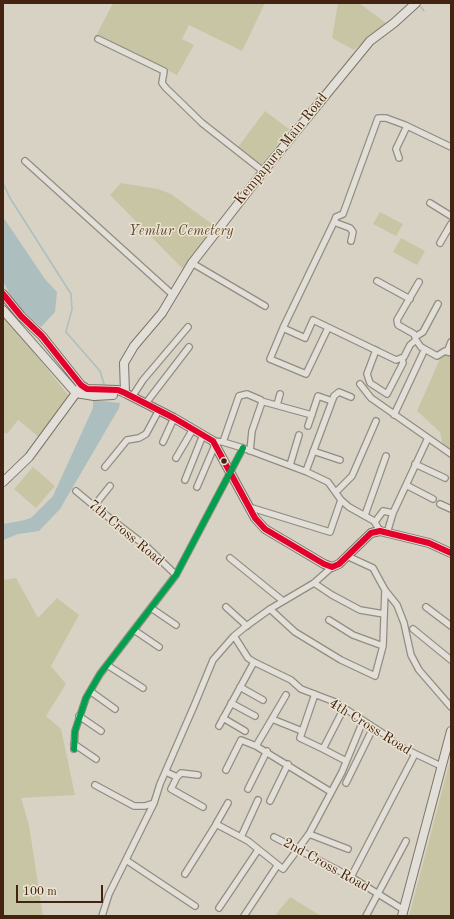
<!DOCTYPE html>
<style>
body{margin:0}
#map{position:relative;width:454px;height:919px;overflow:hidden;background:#d8d2c4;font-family:"Old Standard TT",serif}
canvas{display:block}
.frame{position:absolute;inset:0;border:4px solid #432312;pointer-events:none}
.scale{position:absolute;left:16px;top:885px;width:87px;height:18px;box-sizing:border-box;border:2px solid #432312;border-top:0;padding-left:5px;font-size:12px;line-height:14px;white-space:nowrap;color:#432312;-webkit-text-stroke:3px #ebe4d3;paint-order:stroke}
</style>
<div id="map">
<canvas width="454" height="919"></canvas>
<div class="frame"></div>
<div class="scale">100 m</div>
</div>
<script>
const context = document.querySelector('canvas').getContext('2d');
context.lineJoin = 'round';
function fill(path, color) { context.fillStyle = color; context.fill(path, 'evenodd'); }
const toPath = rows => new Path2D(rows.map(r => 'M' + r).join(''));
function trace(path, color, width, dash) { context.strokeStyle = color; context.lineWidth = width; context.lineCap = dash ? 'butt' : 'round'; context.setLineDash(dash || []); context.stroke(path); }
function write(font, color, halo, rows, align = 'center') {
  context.font = font + ' "Old Standard TT",serif'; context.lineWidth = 3; context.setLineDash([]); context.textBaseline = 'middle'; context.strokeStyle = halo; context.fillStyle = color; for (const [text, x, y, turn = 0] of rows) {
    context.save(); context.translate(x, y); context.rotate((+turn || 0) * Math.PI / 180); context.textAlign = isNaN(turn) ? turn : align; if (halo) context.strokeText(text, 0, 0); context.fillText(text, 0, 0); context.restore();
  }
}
const green = toPath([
 [113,3,265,3,242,51,189,25,182,39,194,45,177,75,97,34],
 [338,3,359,3,386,23,354,50,332,38],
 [265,111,289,129,262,165,238,147],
 [121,183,158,189,171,194,216,227,183,269,110,195],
 [380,212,403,224,396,236,373,224],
 [401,238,425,251,417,265,393,252],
 [3,314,69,396,39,437,18,420,7,434,3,432],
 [443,352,451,356,451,445,449,450,443,446,440,432,417,411],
 [33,467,55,486,36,508,14,489],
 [16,578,38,618,57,598,79,615,51,666,66,684,46,716,61,729,75,795,21,798,29,825,43,916,3,916,3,580],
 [451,757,451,916,409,916],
 [290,897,321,916,278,916,276,914]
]);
const water = toPath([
 [3,217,45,279,57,292,55,312,41,327,15,304,3,281],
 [93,400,120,403,119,408,60,509,39,531,18,534,3,540,3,524,21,521,31,518,53,496,93,408]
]);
const stream = toPath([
 [421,7,424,11],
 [3,183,10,198,71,294,72,309,66,332,100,371,105,387]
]);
const street = toPath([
 [98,39,164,71,162,83,166,88,202,123,263,171],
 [399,158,396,149,407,126],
 [25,161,173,295],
 [430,203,451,216],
 [334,222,350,228,353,232,351,241],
 [440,243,451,224],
 [192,263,265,306],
 [377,281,410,299],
 [283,328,305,338,313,320,396,360,404,357,410,345,416,340,421,347,437,356,445,351,451,353],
 [328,328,306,374,270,359,283,328,334,222,336,217,343,214,378,118,386,118,405,125,451,147],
 [415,337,423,332,438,304],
 [416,340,414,334,398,325,397,320,419,282],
 [376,350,367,374,370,383,387,394,403,363,402,359],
 [447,352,451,342],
 [360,384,371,398,451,454],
 [132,397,143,380,188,327],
 [261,401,312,415],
 [146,403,189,347],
 [277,405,280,394],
 [394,415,423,353],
 [308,426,318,396,332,401],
 [213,441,223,442,243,448,307,472,328,482,341,500,349,507,374,521,380,531],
 [163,442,174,418],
 [223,442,239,396,247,394,261,400,262,402,252,431,250,451],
 [313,451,340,460],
 [176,458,193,429],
 [415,464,445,478],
 [290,465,299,435],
 [105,467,127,440,139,438,146,434,159,410],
 [306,471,334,396,339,392,351,397],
 [185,480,203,435],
 [406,485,433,499],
 [197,487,215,445],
 [76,491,94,506,146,546,176,575],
 [336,492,352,476,376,421],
 [440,504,451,509],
 [94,506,110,486],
 [249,507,330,532,341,500],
 [365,515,386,456],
 [375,522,383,511,393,513],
 [387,533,393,513,428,438],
 [347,556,373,568,385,590,397,605,404,623,411,655,419,670,451,707],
 [230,558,283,601],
 [314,583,332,595,360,610,384,614],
 [226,607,247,626],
 [426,607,451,626],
 [151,608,176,625],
 [270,609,295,632,341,660,375,676,383,646,385,590],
 [329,620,353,635,383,646],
 [413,629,451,660],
 [134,630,159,647],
 [234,636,248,658,254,662,291,680,301,689,335,702,387,736,399,746,441,766],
 [107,665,143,688],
 [240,687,263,700],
 [90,691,115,709],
 [315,694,300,738,323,749,344,708],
 [231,703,255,716],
 [79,716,101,731],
 [223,718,245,731],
 [272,719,302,731],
 [219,726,254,662],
 [74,744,96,759],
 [256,746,331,792],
 [74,749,75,731,86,698,100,674,176,575,243,448],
 [323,749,346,761],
 [226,770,241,740,256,746,286,695],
 [166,772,177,777,181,773,198,775],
 [177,777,171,789,203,807],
 [346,783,373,728],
 [95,785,134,806,145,806,154,803],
 [248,789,267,751],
 [270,801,288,764],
 [228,803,216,824,248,841,283,869,309,834,342,772,363,721],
 [309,834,348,849],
 [241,837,258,800],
 [274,837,351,877,404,910],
 [126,860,195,906],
 [185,874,217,823],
 [351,877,415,754],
 [219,908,258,850],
 [102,916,109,894,154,803,160,784,194,706,213,660,234,636,245,627,270,609,314,583,332,567],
 [244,916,277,866],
 [366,916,406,841]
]);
const secondary = toPath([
 [3,294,21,316,42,336,81,385,87,389,118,390,125,393,174,418,213,441,255,518,265,529,324,564,332,567,339,564,371,533,380,531,429,543,451,553],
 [3,310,76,393,94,396,113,395],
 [125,393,124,363,134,346,162,313,192,263,266,168,370,41,394,23,416,3],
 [3,482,29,457,79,389],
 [402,916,451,731]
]);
const bus1 = toPath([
 [3,294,21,316,42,336,81,385,87,389,118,390,125,393,174,418,213,441,255,518,265,529,324,564,332,567,339,564,371,533,380,531,429,543,451,553]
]);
const bus2 = toPath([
 [74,749,75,731,86,698,100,674,176,575,243,448]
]);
const markers = [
 [224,461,3.5,"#432312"]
];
const streetNames = [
 ["Kempapura Main Road",281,149,-51],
 ["7th Cross Road",126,533,40],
 ["4th Cross Road",370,727,32],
 ["2nd Cross Road",326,865,29]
];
const parkNames = [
 ["Yemlur Cemetery",181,231]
];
fill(green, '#c8c5a5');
fill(water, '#acbebe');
trace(stream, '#acbebe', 1.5);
trace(street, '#938c81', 8);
trace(secondary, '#7d746b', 10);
trace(street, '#e1dfd8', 5.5);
trace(secondary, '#e1dfd8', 8);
trace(bus1, '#e4002b', 6);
trace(bus2, '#039f4e', 6);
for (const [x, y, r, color] of markers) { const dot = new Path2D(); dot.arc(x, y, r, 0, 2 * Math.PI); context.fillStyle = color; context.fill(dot); trace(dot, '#ebe4d3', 1.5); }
write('14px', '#432312', '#ebe4d3', streetNames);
write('italic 14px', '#614930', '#ebe4d3', parkNames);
</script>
